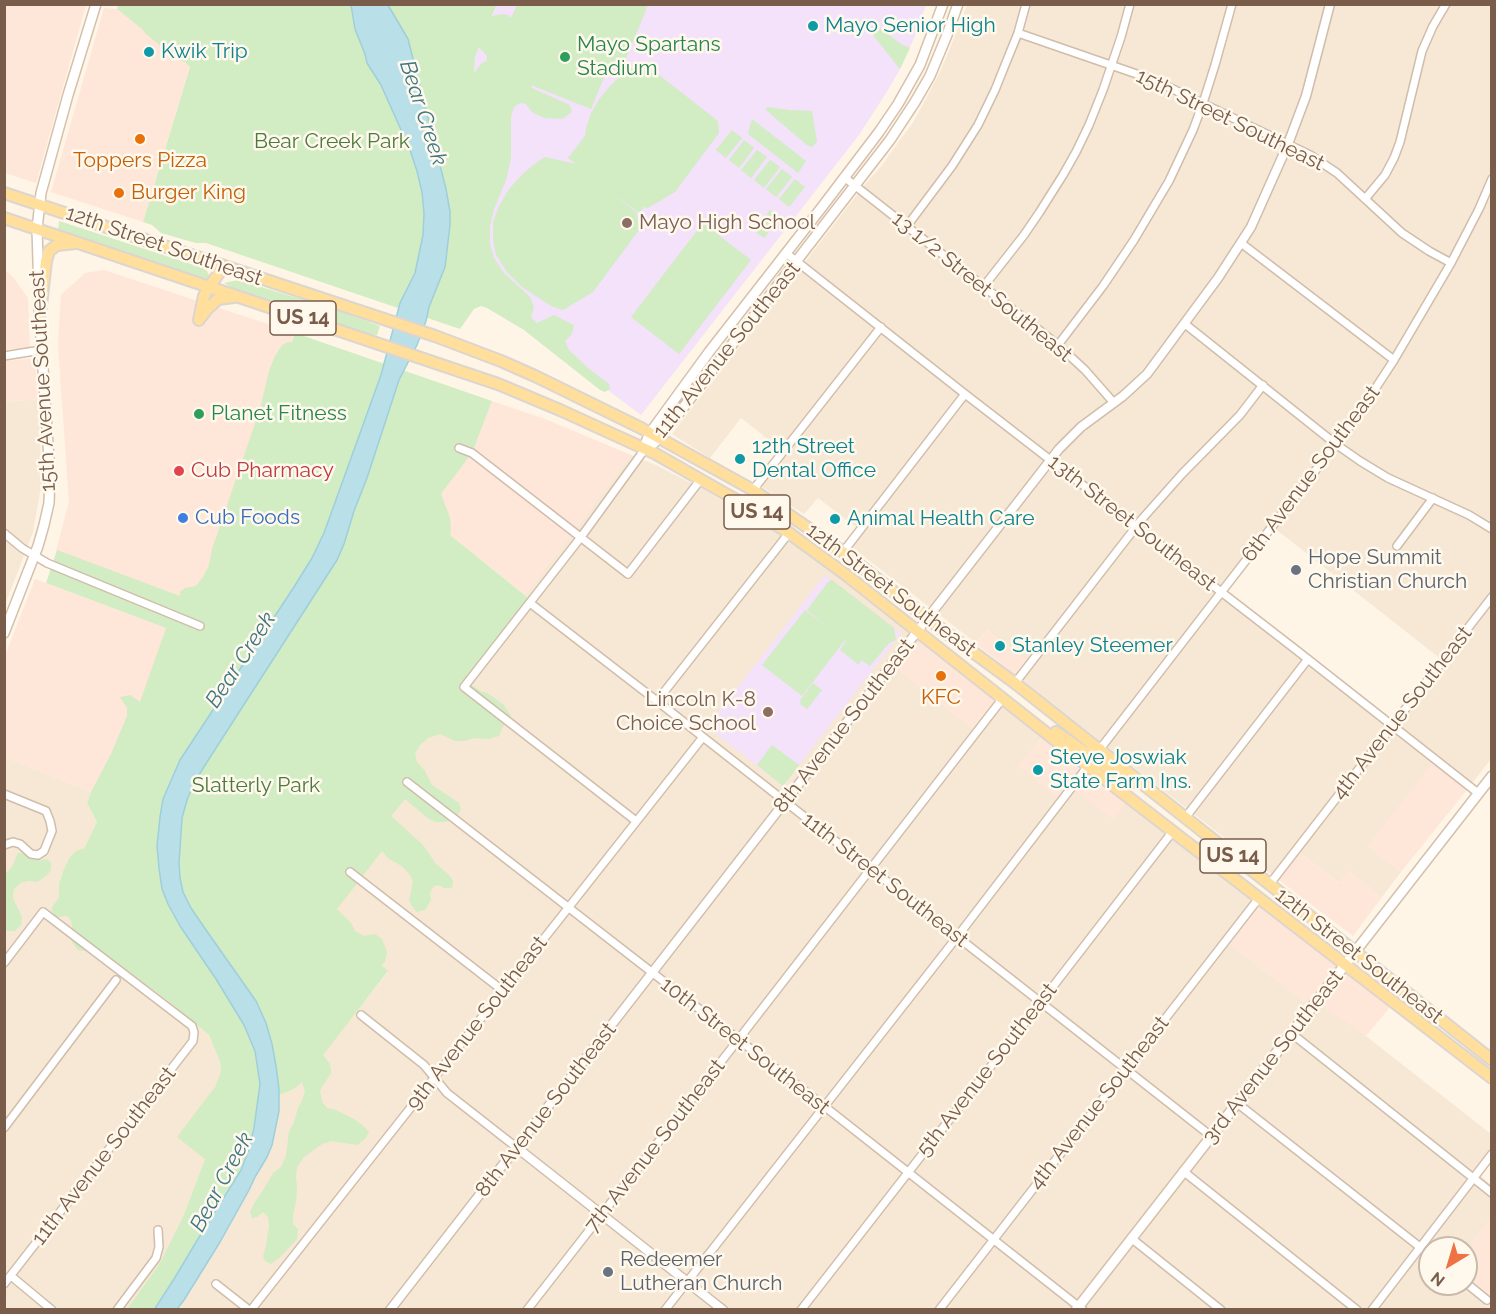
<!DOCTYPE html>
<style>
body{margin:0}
#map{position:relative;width:1496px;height:1314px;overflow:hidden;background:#fef5e6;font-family:Raleway,sans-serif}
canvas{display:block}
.frame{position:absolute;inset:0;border:6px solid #795c49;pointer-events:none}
.north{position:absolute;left:1418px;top:1236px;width:60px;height:60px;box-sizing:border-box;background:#fff9ed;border:2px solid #c9baab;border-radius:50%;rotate:218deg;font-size:16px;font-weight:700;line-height:24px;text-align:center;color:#795c49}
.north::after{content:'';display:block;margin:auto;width:21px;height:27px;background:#ee7244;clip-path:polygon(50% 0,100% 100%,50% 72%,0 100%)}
</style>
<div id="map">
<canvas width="1496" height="1314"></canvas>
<div class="frame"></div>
<div class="north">N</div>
</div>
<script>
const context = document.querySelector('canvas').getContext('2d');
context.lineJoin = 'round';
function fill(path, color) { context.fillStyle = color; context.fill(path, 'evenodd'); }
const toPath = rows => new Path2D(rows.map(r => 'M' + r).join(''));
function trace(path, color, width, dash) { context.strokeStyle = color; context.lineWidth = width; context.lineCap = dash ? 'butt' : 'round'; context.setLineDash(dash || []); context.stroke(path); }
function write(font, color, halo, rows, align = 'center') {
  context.font = font + ' Raleway,sans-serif'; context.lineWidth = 5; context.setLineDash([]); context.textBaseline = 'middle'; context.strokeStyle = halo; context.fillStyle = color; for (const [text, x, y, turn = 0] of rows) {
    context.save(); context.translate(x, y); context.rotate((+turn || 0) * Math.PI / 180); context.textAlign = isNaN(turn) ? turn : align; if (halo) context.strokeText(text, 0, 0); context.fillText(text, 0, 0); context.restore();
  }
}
const residential = toPath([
 [967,5,1491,5,1491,759,1470,786,1367,846,1401,872,1382,897,1348,871,1339,883,1296,850,1275,877,1096,738,1019,677,1030,663,987,630,976,643,849,545,860,530,818,498,804,514,774,495,758,484,783,451,741,418,710,458,672,434,866,183,879,169,914,121,939,74,949,51],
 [1273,527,1442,660,1392,726,1222,593],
 [38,399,42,481,33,532,5,605,5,402],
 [631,455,656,465,703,489,775,532,805,552,921,639,972,729,997,698,1043,735,1019,766,1071,787,1127,802,1260,905,1230,944,1307,1004,1072,1309,171,1310,265,1148,279,1095,294,1089,388,972,327,922,388,820,395,773,532,600,525,595],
 [5,757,91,792,87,803,97,822,84,850,76,851,69,858,63,871,59,884,59,897,52,907,52,911,54,915,67,916,71,921,72,928,71,939,91,943,167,1000,209,1035,220,1062,221,1071,215,1087,204,1103,205,1159,183,1217,160,1263,127,1309,5,1309,4,929,7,931,17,907,13,898,14,889,21,883,28,881,37,882,47,859,36,860,28,857,23,853,16,860,12,868,5,874],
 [1319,1004,1357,1029,1491,1134,1491,1161,1481,1176,1491,1185,1491,1218,1466,1251,1466,1248,1430,1248,1430,1284,1460,1284,1491,1309,1082,1310]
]);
const commercial = toPath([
 [5,4,86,5,36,183,5,173],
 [104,8,117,9,190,66,143,222,51,192],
 [4,269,13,277,28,298,30,347,5,350],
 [104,270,295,333,204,605,56,551,69,502,58,345,61,295,85,273],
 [35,358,38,399,5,402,5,361],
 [492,401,545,419,631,455,525,595,450,535,441,494,472,453],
 [35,579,166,628,108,799,5,757,4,658],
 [987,630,1030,663,1019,677,976,644],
 [921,639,997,698,972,729,897,670],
 [1043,735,1127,802,1113,820,1072,788,1061,801,1018,766],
 [1435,759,1470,786,1401,872,1367,846],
 [1296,850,1338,883,1348,871,1382,897,1353,936,1275,877],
 [1260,905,1338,965,1307,1004,1230,944],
 [1345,972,1390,1007,1366,1036,1319,1004],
 [1491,1218,1491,1309,1460,1284,1466,1284,1466,1251]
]);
const education = toPath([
 [497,5,926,5,915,36,900,69,888,90,859,135,641,415,461,281,475,57],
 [825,575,901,633,783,786,707,727]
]);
const green = toPath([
 [118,4,497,4,492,16,503,14,508,15,511,18,517,5,648,5,622,68,609,65,591,109,531,85,532,88,570,105,572,112,562,119,544,118,532,112,526,104,520,103,514,107,511,117,511,158,506,180,494,209,490,227,490,244,494,258,504,273,530,297,534,307,531,317,537,323,554,315,574,325,572,334,565,341,569,350,588,368,609,384,610,389,605,392,600,390,524,330,487,308,481,306,474,309,460,329,206,243,196,243,161,233,152,225,143,222,190,67,185,62,178,60,146,34,142,29,117,9],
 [479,47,487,56,487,61,482,63,474,73,475,57],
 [875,24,901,44,910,48,900,69,869,30],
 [632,68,659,75,718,121,719,133,675,192,648,208,644,207,639,213,611,192,637,213,639,230,593,292,563,310,551,306,522,287,507,272,496,255,493,240,493,222,499,206,509,189,521,176,533,165,545,157,576,164,568,158,585,136,586,128,591,113,600,98,611,85,620,76],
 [767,107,789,110,812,111,817,142,812,147,807,145,766,110],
 [752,119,806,161,798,173,748,134],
 [732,130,742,138,726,158,716,150],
 [744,140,754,148,739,168,729,160],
 [757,150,767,157,751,178,741,170],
 [770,160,780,167,764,188,754,180],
 [782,169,792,177,776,197,766,189],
 [795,179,805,187,789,207,779,199],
 [770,210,780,218,764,238,754,231],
 [59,221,206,269,209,275,208,279,205,280,58,230],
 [703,223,751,260,679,354,631,317],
 [238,280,334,309,380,326,377,335,370,335,234,289,224,283],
 [295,333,492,401,472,453,441,494,450,518,451,532,450,535,532,601,471,677,472,685,480,691,487,693,504,705,511,716,502,728,499,736,489,739,475,738,464,741,455,741,440,734,428,738,419,746,415,754,417,762,425,771,432,785,459,803,461,810,455,818,446,822,436,822,429,819,405,799,391,816,423,845,436,864,448,874,453,881,452,888,444,888,439,885,434,886,430,893,431,900,427,907,425,910,417,912,412,906,409,900,413,882,410,875,403,867,388,858,382,851,337,909,351,923,355,931,364,936,375,934,382,939,387,952,385,962,381,965,388,971,323,1055,330,1064,331,1073,320,1090,322,1102,327,1108,336,1110,354,1119,362,1125,369,1132,365,1139,357,1145,332,1141,322,1144,304,1157,297,1167,296,1176,297,1188,296,1202,293,1215,293,1224,298,1229,297,1239,280,1257,271,1264,265,1261,263,1256,266,1246,269,1225,268,1217,263,1212,257,1217,252,1218,250,1212,255,1202,262,1192,273,1173,281,1167,286,1156,289,1132,294,1122,298,1108,302,1101,305,1091,302,1082,294,1089,279,1095,256,1058,260,1084,254,1128,249,1149,240,1170,201,1233,174,1279,154,1309,127,1309,160,1263,183,1217,205,1159,177,1137,215,1087,221,1071,220,1062,209,1035,167,1000,92,944,87,950,83,951,78,950,74,945,71,940,72,928,71,921,67,916,58,917,54,915,52,911,52,907,59,897,59,884,63,871,69,858,76,851,82,849,84,849,97,822,87,803,91,792,111,754,127,716,127,708,120,697,130,695,140,702,166,628,46,583,57,550,180,596,180,592,185,588,196,586,203,577,209,565,212,549,260,409,269,371,275,356,282,345,288,342,292,342],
 [832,580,894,628,896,640,889,643,870,666,861,660,859,665,840,650,846,641,845,640,802,696,762,665,805,610,826,626,807,610,828,582],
 [813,683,822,690,807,709,800,704,801,702,800,700],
 [772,745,799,765,783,786,757,765],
 [18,853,23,853,28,857,36,860,47,859,51,863,51,870,46,876,37,882,28,881,21,883,14,889,13,898,22,917,21,925,15,931,7,931,4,929,5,874,12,867]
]);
const water = toPath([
 [351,5,388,5,408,39,446,189,450,212,450,225,445,267,429,307,426,321,417,345,399,380,367,478,354,511,344,544,337,560,207,762,194,783,187,800,182,818,179,863,180,878,183,892,191,908,206,930,256,1001,266,1023,272,1044,276,1066,279,1089,279,1111,272,1145,267,1157,255,1177,249,1190,220,1242,184,1300,177,1309,154,1310,174,1279,201,1234,241,1170,249,1149,254,1128,260,1084,255,1051,244,1025,216,979,180,926,168,904,162,889,159,868,157,846,160,817,163,799,180,760,294,587,312,558,324,533,381,375,400,303,415,273,423,235,424,213,422,192,417,171,410,150,381,85,367,63,365,54,355,29,351,5]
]);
const minor = toPath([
 [1018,33,1154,80,1310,155,1337,173,1402,233,1429,251,1451,263],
 [844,177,1058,345,1085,370,1114,403],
 [1365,199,1385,175,1394,158,1400,142,1422,51,1433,26,1446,4],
 [907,226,952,166,978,125,995,90,1003,70,1018,33,1026,4],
 [1241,243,1394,360],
 [786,253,965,394,1295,649,1478,793],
 [984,286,1024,235,1039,213,1063,175,1076,152,1089,125,1103,90,1121,37,1130,4],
 [1185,324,1337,445,1360,461,1388,478,1469,515,1492,529],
 [1058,345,1103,286,1134,240,1169,181,1193,130,1203,103,1215,65,1232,4],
 [4,356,41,350],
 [459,448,472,453,628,574,701,479],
 [753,490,881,327],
 [4,533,22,548,47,563,200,626],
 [1397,546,1433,498],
 [843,552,965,394],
 [530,603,666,708,1211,1136],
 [1015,683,1142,519,1182,474,1240,415,1263,385],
 [657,701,789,533],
 [1100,749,1356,418,1394,360,1451,263,1479,209,1492,179],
 [407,782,824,1106,1083,1310],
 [4,794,46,811,50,821,52,831,44,851,38,855,31,854,20,844,13,842,4,845],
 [1185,818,1308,659],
 [636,821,464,687,581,537,645,449],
 [350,872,502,990],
 [1269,885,1492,597],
 [4,963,43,912,192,1026,194,1032,193,1041,4,1284],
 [361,1015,424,1065,447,1093,516,1147],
 [1291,1033,1492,1193],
 [1237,1103,1430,1255],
 [4,1128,116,980],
 [1183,1171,1357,1310],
 [1131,1238,1221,1310],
 [11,1276,52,1310],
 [1466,1283,1487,1300],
 [216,1284,249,1310],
 [117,1310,156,1258,159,1247,158,1230],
 [251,1310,703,737],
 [527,1310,738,1040,1003,698],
 [665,1310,957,937,1088,766],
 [801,1310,1041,1002,1173,831],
 [939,1310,1259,898],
 [1372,1310,1492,1154]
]);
const tertiary = toPath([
 [516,1147,723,1310],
 [390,1310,1059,449,1081,427,1123,396,1147,374,1218,278,1251,227,1288,144,1306,96,1330,4]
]);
const secondary = toPath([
 [39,293,37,229,41,193,68,95,96,4],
 [645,449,654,443,676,417,890,140,915,102,930,76,947,35,958,4],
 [645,449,646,442,650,433,709,352,822,207,879,132,898,104,920,65,943,4],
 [4,633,38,546,44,525,49,503,50,475,39,307],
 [1076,1310,1492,776]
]);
const primary = toPath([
 [4,193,435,336,501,361,535,376,641,428,753,490,843,552,936,625,1015,683,1492,1060],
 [4,218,498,384,560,410,654,453,747,506,789,533,845,574,1088,766,1492,1078],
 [40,314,46,261,49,251,57,245,76,243],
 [201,317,207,309,218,299,234,297],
 [199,320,204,296,209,287,224,266],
 [1056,732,1085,752,1096,753,1100,749],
 [1088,766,1093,762,1101,763,1116,773,1134,782]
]);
const markers = [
 [813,26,6,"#0f9aa8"],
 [149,52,6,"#0f9aa8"],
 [565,57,6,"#2e9e5b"],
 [140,139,6,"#e8710a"],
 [119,193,6,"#e8710a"],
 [627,223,6,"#8d6e63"],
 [199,414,6,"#2e9e5b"],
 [740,459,6,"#0f9aa8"],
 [179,471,6,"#e0444e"],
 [183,518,6,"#3f7fe0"],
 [835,519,6,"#0f9aa8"],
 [1296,570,6,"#6b7280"],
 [1000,646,6,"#0f9aa8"],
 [941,676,6,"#e8710a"],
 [768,712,6,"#8d6e63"],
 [1038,770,6,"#0f9aa8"],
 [608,1272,6,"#6b7280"]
];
const shields = [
 [303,318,66],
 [757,512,66],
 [1233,856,66]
];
const shieldNames = [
 ["US 14",303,318],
 ["US 14",757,512],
 ["US 14",1233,856]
];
const cultureNames = [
 ["Mayo Senior High",825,26],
 ["Kwik Trip",161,52],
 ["12th Street",752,447],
 ["Dental Office",752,471],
 ["Animal Health Care",847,519],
 ["Stanley Steemer",1012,646],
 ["Steve Joswiak",1050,758],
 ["State Farm Ins.",1050,782]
];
const leisureNames = [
 ["Mayo Spartans",577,45],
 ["Stadium",577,69],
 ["Planet Fitness",211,414]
];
const streetNames = [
 ["15th Street Southeast",1230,120,26],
 ["12th Street Southeast",164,246,19],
 ["13 1/2 Street Southeast",982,287,39],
 ["11th Avenue Southeast",727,350,-51],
 ["15th Avenue Southeast",43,381,-93],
 ["6th Avenue Southeast",1311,474,-53],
 ["13th Street Southeast",1132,523,38],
 ["12th Street Southeast",891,590,37],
 ["4th Avenue Southeast",1402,713,-52],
 ["8th Avenue Southeast",844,726,-52],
 ["11th Street Southeast",885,880,38],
 ["12th Street Southeast",1359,956,38],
 ["9th Avenue Southeast",477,1023,-52],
 ["10th Street Southeast",745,1046,38],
 ["3rd Avenue Southeast",1273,1057,-52],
 ["5th Avenue Southeast",987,1070,-52],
 ["4th Avenue Southeast",1099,1103,-52],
 ["8th Avenue Southeast",546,1110,-52],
 ["7th Avenue Southeast",655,1146,-52],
 ["11th Avenue Southeast",104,1156,-52]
];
const parkNames = [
 ["Bear Creek Park",332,142],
 ["Slatterly Park",256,786]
];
const foodNames = [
 ["Toppers Pizza",140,161],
 ["Burger King",131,193,"left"],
 ["KFC",941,698]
];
const educationNames = [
 ["Mayo High School",639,223],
 ["Lincoln K-8",756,700,"right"],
 ["Choice School",756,724,"right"]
];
const healthNames = [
 ["Cub Pharmacy",191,471]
];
const shopNames = [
 ["Cub Foods",195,518]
];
const worshipNames = [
 ["Hope Summit",1308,558],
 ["Christian Church",1308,582],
 ["Redeemer",620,1260],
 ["Lutheran Church",620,1284]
];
const waterNames = [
 ["Bear Creek",423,113,72],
 ["Bear Creek",241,660,-57],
 ["Bear Creek",222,1182,-62]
];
fill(residential, '#f6e8d4');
fill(commercial, '#fee6d9');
fill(education, '#f3e2fa');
fill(green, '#d2ecc3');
fill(water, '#b9e0e9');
trace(water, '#9ecfdb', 1.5);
trace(minor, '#d0bdab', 10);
trace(tertiary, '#d0bdab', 11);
trace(secondary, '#d6c0ab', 12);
trace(primary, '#dcd5d0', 14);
trace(minor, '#fff', 7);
trace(tertiary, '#fff', 8);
trace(secondary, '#fff', 9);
trace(primary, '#ffdf9b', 10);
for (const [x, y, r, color] of markers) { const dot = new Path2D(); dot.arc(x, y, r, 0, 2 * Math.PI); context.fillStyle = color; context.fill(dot); trace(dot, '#fff9ed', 2); }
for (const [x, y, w] of shields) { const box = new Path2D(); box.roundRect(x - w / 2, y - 17, w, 34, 4.5); context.fillStyle = '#fff9ed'; context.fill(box); trace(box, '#795c49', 1.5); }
write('bold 20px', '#795c49', null, shieldNames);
write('21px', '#0d838f', '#fff9ed', cultureNames, 'left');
write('21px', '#27864d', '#fff9ed', leisureNames, 'left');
write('21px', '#795c49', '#fff9ed', streetNames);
write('21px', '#4c7a3d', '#fff9ed', parkNames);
write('21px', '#c56008', '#fff9ed', foodNames);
write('21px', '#785e54', '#fff9ed', educationNames, 'left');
write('21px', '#be3a42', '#fff9ed', healthNames, 'left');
write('21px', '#366cbe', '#fff9ed', shopNames, 'left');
write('21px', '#5b616d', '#fff9ed', worshipNames, 'left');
write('italic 22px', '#3e7786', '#fff9ed', waterNames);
</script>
